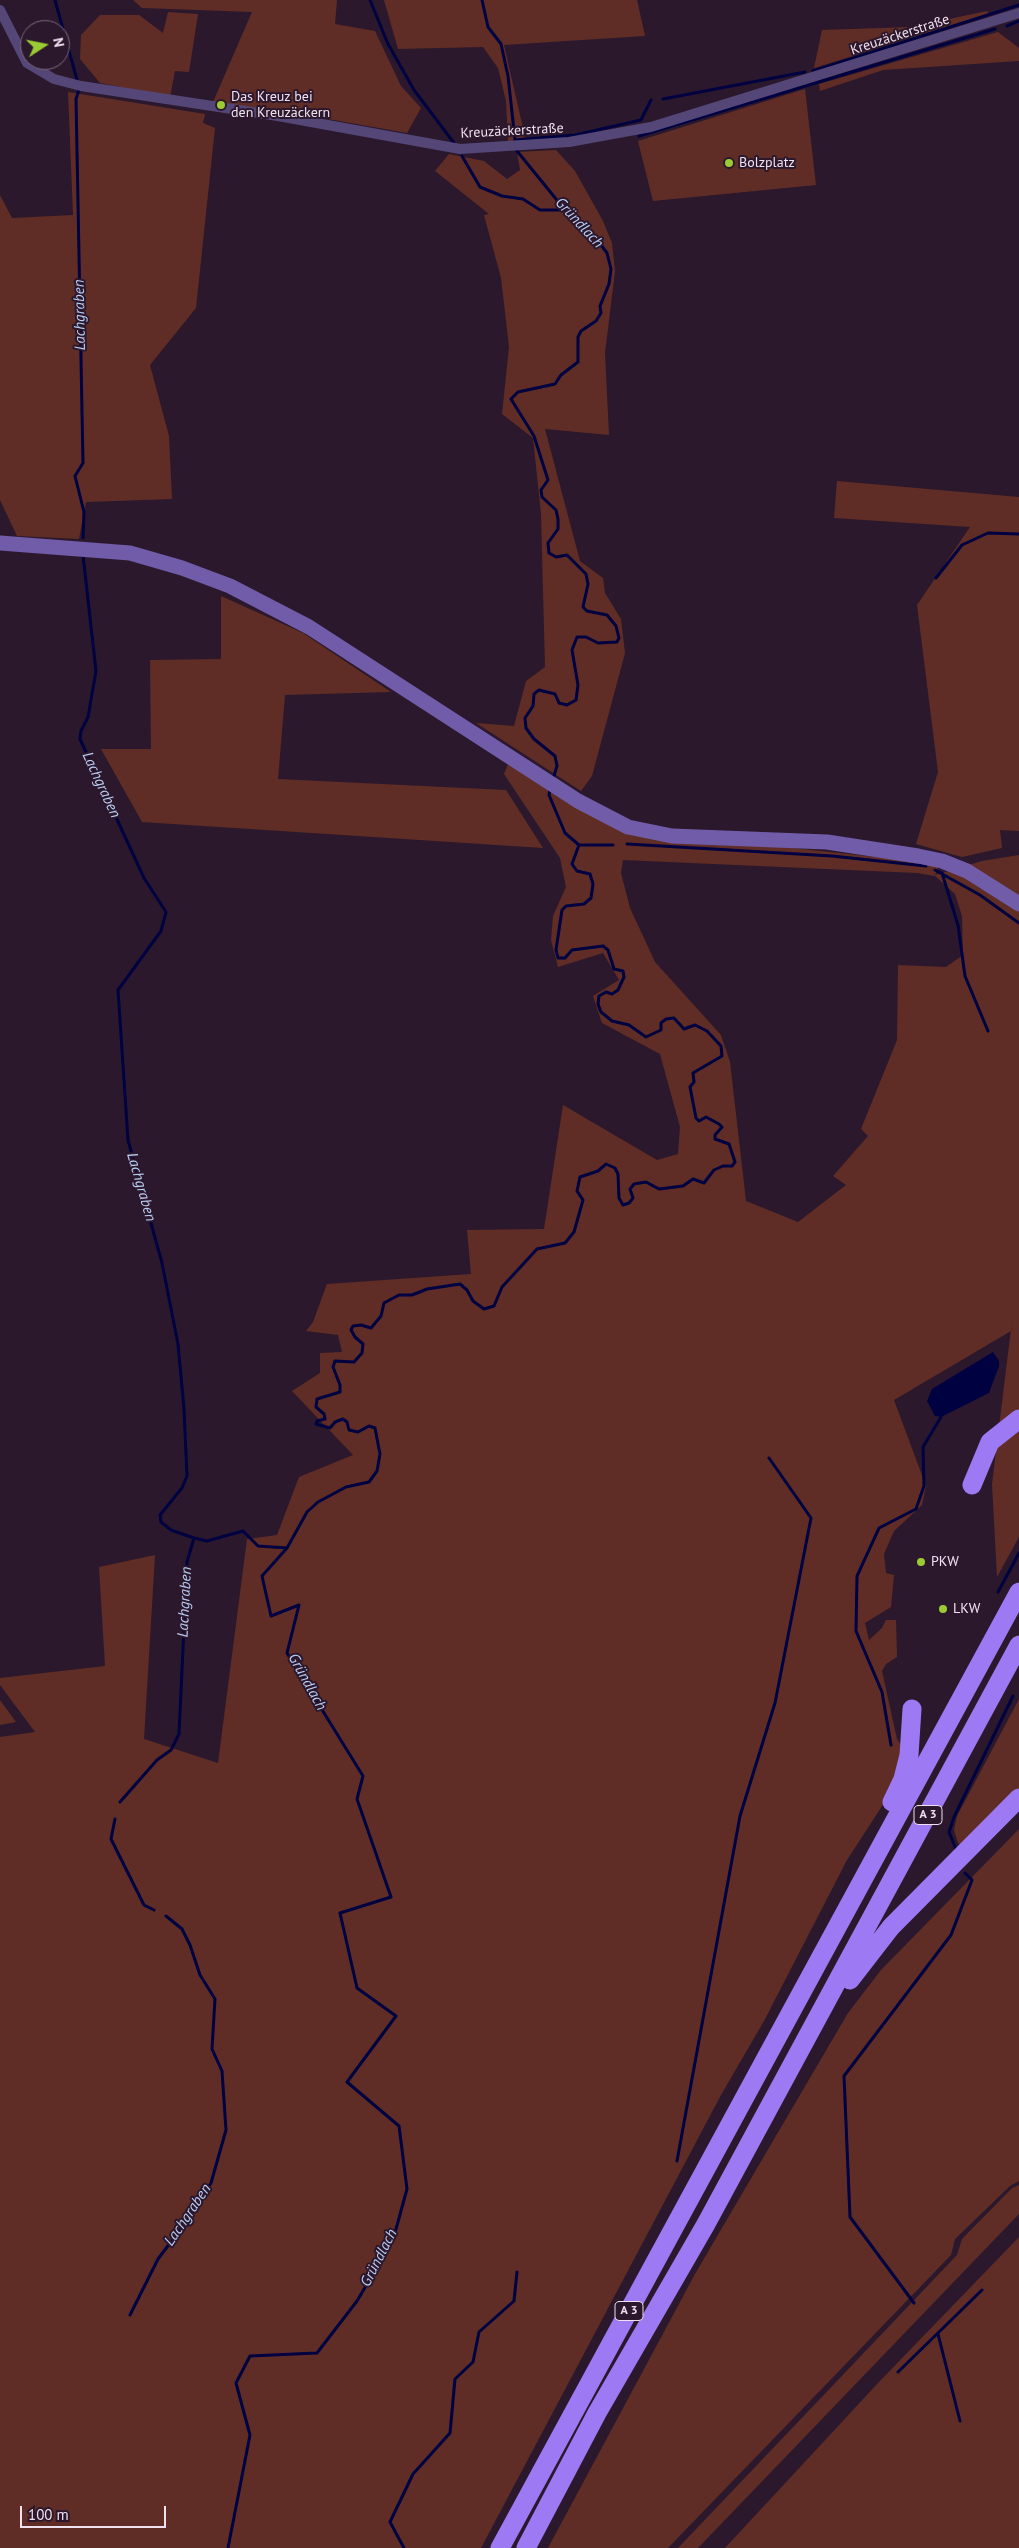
<!DOCTYPE html>
<meta charset="utf-8">
<style>
body{margin:0}
#map{position:relative;width:1019px;height:2548px;overflow:hidden;background:#2c182c;font-family:"PT Sans",sans-serif}
canvas{display:block}
.north{position:absolute;left:20px;top:20px;width:50px;height:50px;box-sizing:border-box;background:#2c182c;border:1px solid #7a687a;border-radius:50%;rotate:79deg;font-size:14px;font-weight:700;line-height:20px;text-align:center;color:#efe1ef}
.north::after{content:'';display:block;margin:auto;width:18px;height:22px;background:#9bcb32;clip-path:polygon(50% 0,100% 100%,50% 72%,0 100%)}
.scale{position:absolute;left:20px;top:2506px;width:146px;height:22px;box-sizing:border-box;border:2px solid #efe1ef;border-top:0;padding-left:6px;font-size:15px;line-height:18px;white-space:nowrap;color:#efe1ef;-webkit-text-stroke:4px #2c182c;paint-order:stroke}
</style>
<div id="map">
<canvas width="1019" height="2548"></canvas>
<div class="north">N</div>
<div class="scale">100 m</div>
</div>
<script>
const context = document.querySelector('canvas').getContext('2d');
context.lineJoin = 'round';
function fill(path, color) { context.fillStyle = color; context.fill(path, 'evenodd'); }
const toPath = rows => new Path2D(rows.map(r => 'M' + r).join(''));
function trace(path, color, width, dash) { context.strokeStyle = color; context.lineWidth = width; context.lineCap = dash ? 'butt' : 'round'; context.setLineDash(dash || []); context.stroke(path); }
function write(font, color, halo, rows, align = 'center') {
  context.font = font + ' "PT Sans",sans-serif'; context.lineWidth = 4; context.setLineDash([]); context.textBaseline = 'middle'; context.strokeStyle = halo; context.fillStyle = color; for (const [text, x, y, turn = 0] of rows) {
    context.save(); context.translate(x, y); context.rotate((+turn || 0) * Math.PI / 180); context.textAlign = isNaN(turn) ? turn : align; if (halo) context.strokeText(text, 0, 0); context.fillText(text, 0, 0); context.restore();
  }
}
const green = toPath([
 [133,0,337,0,335,24,375,31,401,86,421,108,407,133,328,119,213,102,252,12,142,8],
 [384,0,637,0,645,36,504,45,525,137,508,142,506,101,498,68,483,47,398,49],
 [987,11,989,14,814,68,822,30,911,27],
 [168,12,198,14,189,72,175,71,170,97,100,83,80,59,81,35,100,15,139,15,163,33],
 [998,32,1019,48,1019,61,883,70,820,91,819,84],
 [805,89,816,185,653,201,638,141],
 [68,92,205,114,203,123,215,128,196,308,150,365,169,436,172,499,86,502,79,539,17,536,0,500,0,195,12,218,73,215],
 [556,150,575,171,603,221,612,243,615,271,605,353,609,435,545,429,580,561,603,578,605,593,621,619,625,653,592,776,581,791,476,723,514,726,526,681,545,667,541,514,533,438,502,414,509,347,501,278,484,215,489,214,435,171,449,154,484,161,507,179,520,170,517,152],
 [837,481,1019,497,1019,831,1000,830,1002,848,962,857,916,844,938,772,917,605,970,527,834,518],
 [221,596,303,633,391,692,285,695,278,779,506,790,543,848,142,822,101,749,151,749,150,660,221,659],
 [508,764,617,829,923,862,939,865,935,875,982,861,1019,855,1019,1537,997,1577,992,1484,1012,1321,1011,1331,894,1400,926,1486,922,1505,894,1531,884,1554,886,1573,894,1575,891,1607,865,1623,869,1640,882,1628,886,1620,896,1620,897,1657,886,1664,882,1671,897,1739,903,1748,895,1786,847,1860,764,2021,721,2095,481,2548,0,2548,0,1737,35,1732,0,1685,0,1678,105,1666,99,1567,155,1555,144,1739,218,1763,247,1539,277,1535,299,1477,353,1455,292,1391,320,1373,320,1353,342,1352,338,1335,306,1331,313,1322,327,1284,471,1274,467,1230,544,1229,563,1105,657,1160,678,1154,680,1127,660,1054,602,1023,593,996,619,980,603,953,558,967,551,940,553,916,566,887,560,858,504,774],
 [623,860,917,873,935,876,955,894,962,916,963,955,946,967,898,965,897,1040,861,1129,868,1136,833,1176,846,1185,798,1222,746,1201,730,1062,721,1035,655,962,630,908,621,873],
 [1019,1699,1019,1793,962,1846,958,1843,954,1830,957,1816],
 [0,1700,16,1722,0,1725],
 [1019,1829,1019,2181,1010,2186,955,2239,951,2255,668,2548,548,2548,695,2274,848,2013,881,1970],
 [1019,2185,1019,2214,698,2548,678,2548,957,2255,962,2239,1012,2188],
 [1019,2237,1019,2548,725,2548,879,2382]
]);
const water = toPath([
 [993,1352,999,1361,999,1366,989,1393,941,1417,935,1416,927,1401,932,1389]
]);
const stream = toPath([
 [55,0,77,80],
 [370,0,388,44,414,90,454,143],
 [482,0,488,27,501,44,508,76,515,140,575,135,641,120,651,100],
 [1007,26,1019,21],
 [813,71,1019,5],
 [79,90,76,99,83,463,75,476,84,512,83,538],
 [663,99,805,72],
 [639,136,995,29],
 [517,151,565,210,598,241,607,253,611,269,609,284,600,306,601,313,596,321,581,331,578,337,578,362,561,375,555,384,518,392,511,399,534,436,548,480,541,490,542,497,556,510,558,519,558,529,548,543,549,553,556,557,567,555,586,574,588,584,583,607,587,611,607,615,616,626,619,638,617,642,598,643,586,637,577,637,572,650,578,685,576,700,567,705,559,703,555,694,539,690,534,694,533,706,525,718,526,728,534,739,555,756,557,766,553,779],
 [462,156,480,187,502,196,523,199,540,210,564,210],
 [83,555,96,671,88,717,81,731,80,739,144,878,166,912,161,931,118,990,128,1140,162,1263,178,1344,184,1409,187,1476,182,1488,160,1515,161,1522,171,1530,194,1538,187,1562,179,1734,171,1750,157,1760,120,1802],
 [936,578,962,545,988,533,1019,534],
 [627,844,832,856,926,866],
 [579,845,613,845],
 [935,870,980,895,1019,923],
 [942,873,958,925,965,976,988,1031],
 [194,1538,207,1541,243,1531,258,1546,287,1548],
 [998,1592,1019,1553],
 [891,1745,882,1692,856,1631,857,1576,879,1528,916,1509,924,1486,923,1447,941,1417],
 [115,1819,111,1839,144,1905,154,1910],
 [956,1849,949,1832,954,1817,1013,1696],
 [677,2161,740,1816,775,1703,811,1518,769,1458],
 [914,2303,850,2217,844,2076,951,1935,972,1880,965,1873],
 [130,2315,158,2259,186,2222,211,2183,226,2130,222,2071,212,2049,215,1999,200,1975,190,1945,182,1929,166,1916],
 [938,2334,960,2421],
 [898,2372,982,2290],
 [228,2548,250,2435,236,2383,250,2356,317,2353,357,2301,393,2240,407,2189,399,2126,347,2082,396,2016,357,1988,340,1913,391,1897,357,1799,363,1776,287,1653,299,1605,271,1616,262,1576,287,1548,307,1512,318,1502,346,1487,369,1482,377,1471,380,1454,375,1428,369,1426,358,1432,349,1430,347,1422,343,1419,335,1422,330,1428,316,1424,317,1421,325,1419,324,1414,316,1407,317,1399,340,1392,340,1385,333,1367,335,1361,354,1362,362,1353,363,1344,355,1337,351,1330,353,1326,361,1325,371,1328,381,1316,384,1303,399,1295,412,1295,427,1289,460,1284,467,1290,473,1301,484,1309,494,1306,502,1287,537,1249,565,1243,574,1232,583,1200,577,1191,580,1177,598,1171,606,1164,615,1168,618,1174,619,1198,623,1205,629,1203,633,1198,630,1189,634,1184,646,1182,659,1189,683,1186,693,1179,704,1183,714,1170,723,1166,732,1166,735,1162,729,1144,715,1139,715,1135,722,1127,719,1124,706,1117,699,1121,696,1118,690,1087,694,1082,693,1073,722,1056,721,1046,707,1031,695,1025,684,1029,674,1018,666,1019,661,1023,661,1030,646,1037,629,1025,612,1021,601,1012,598,1004,599,996,606,992,612,994,618,990,624,977,623,971,614,969,608,950,603,946,572,950,565,958,558,958,556,950,562,910,566,906,584,904,591,898,593,884,590,874,577,871,572,864,579,845,565,833,549,795,550,789],
 [404,2548,390,2522,413,2474,450,2433,455,2379,473,2362,479,2332,514,2301,517,2272]
]);
const street = toPath([
 [0,10,27,63,54,79,81,86,278,116,460,149,569,142,651,127,1019,13]
]);
const secondary = toPath([
 [0,543,130,553,182,568,230,586,309,627,578,801,628,827,672,836,827,842,918,856,942,861,967,871,1019,904]
]);
const highway = toPath([
 [972,1485,990,1442,1019,1419],
 [892,1802,903,1779,909,1755,912,1709],
 [850,1980,891,1927,1019,1798],
 [500,2548,1019,1592],
 [526,2548,597,2413,706,2224,1019,1645]
]);
const markers = [
 [221,105,5,"#9bcb32"],
 [729,163,5,"#9bcb32"],
 [921,1562,5,"#9bcb32"],
 [943,1609,5,"#9bcb32"]
];
const shields = [
 [928,1815,28],
 [629,2311,28]
];
const shieldNames = [
 ["A 3",928,1815],
 ["A 3",629,2311]
];
const streetNames = [
 ["Kreuzäckerstraße",900,35,-18],
 ["Kreuzäckerstraße",512,131,-3]
];
const poiNames = [
 ["Das Kreuz bei",231,97],
 ["den Kreuzäckern",231,113],
 ["Bolzplatz",739,163],
 ["PKW",931,1562],
 ["LKW",953,1609]
];
const waterNames = [
 ["Gründlach",579,223,47],
 ["Lachgraben",80,315,-91],
 ["Lachgraben",101,785,65],
 ["Lachgraben",141,1187,74],
 ["Lachgraben",185,1602,-87],
 ["Gründlach",307,1682,61],
 ["Lachgraben",188,2215,-56],
 ["Gründlach",379,2258,-63]
];
fill(green, '#5f2d25');
fill(water, '#000141');
trace(stream, '#000141', 3);
trace(street, '#544778', 10);
trace(secondary, '#715caa', 15);
trace(highway, '#9d79f4', 19);
for (const [x, y, r, color] of markers) { const dot = new Path2D(); dot.arc(x, y, r, 0, 2 * Math.PI); context.fillStyle = color; context.fill(dot); trace(dot, '#2c182c', 2); }
for (const [x, y, w] of shields) { const box = new Path2D(); box.roundRect(x - w / 2, y - 9.5, w, 19, 4); context.fillStyle = '#2c182c'; context.fill(box); trace(box, '#efe1ef', 1); }
write('bold 12px', '#efe1ef', null, shieldNames);
write('14px', '#efe1ef', '#2c182c', streetNames);
write('14px', '#efe1ef', '#2c182c', poiNames, 'left');
write('italic 15px', '#bacff6', '#2c182c', waterNames);
</script>
